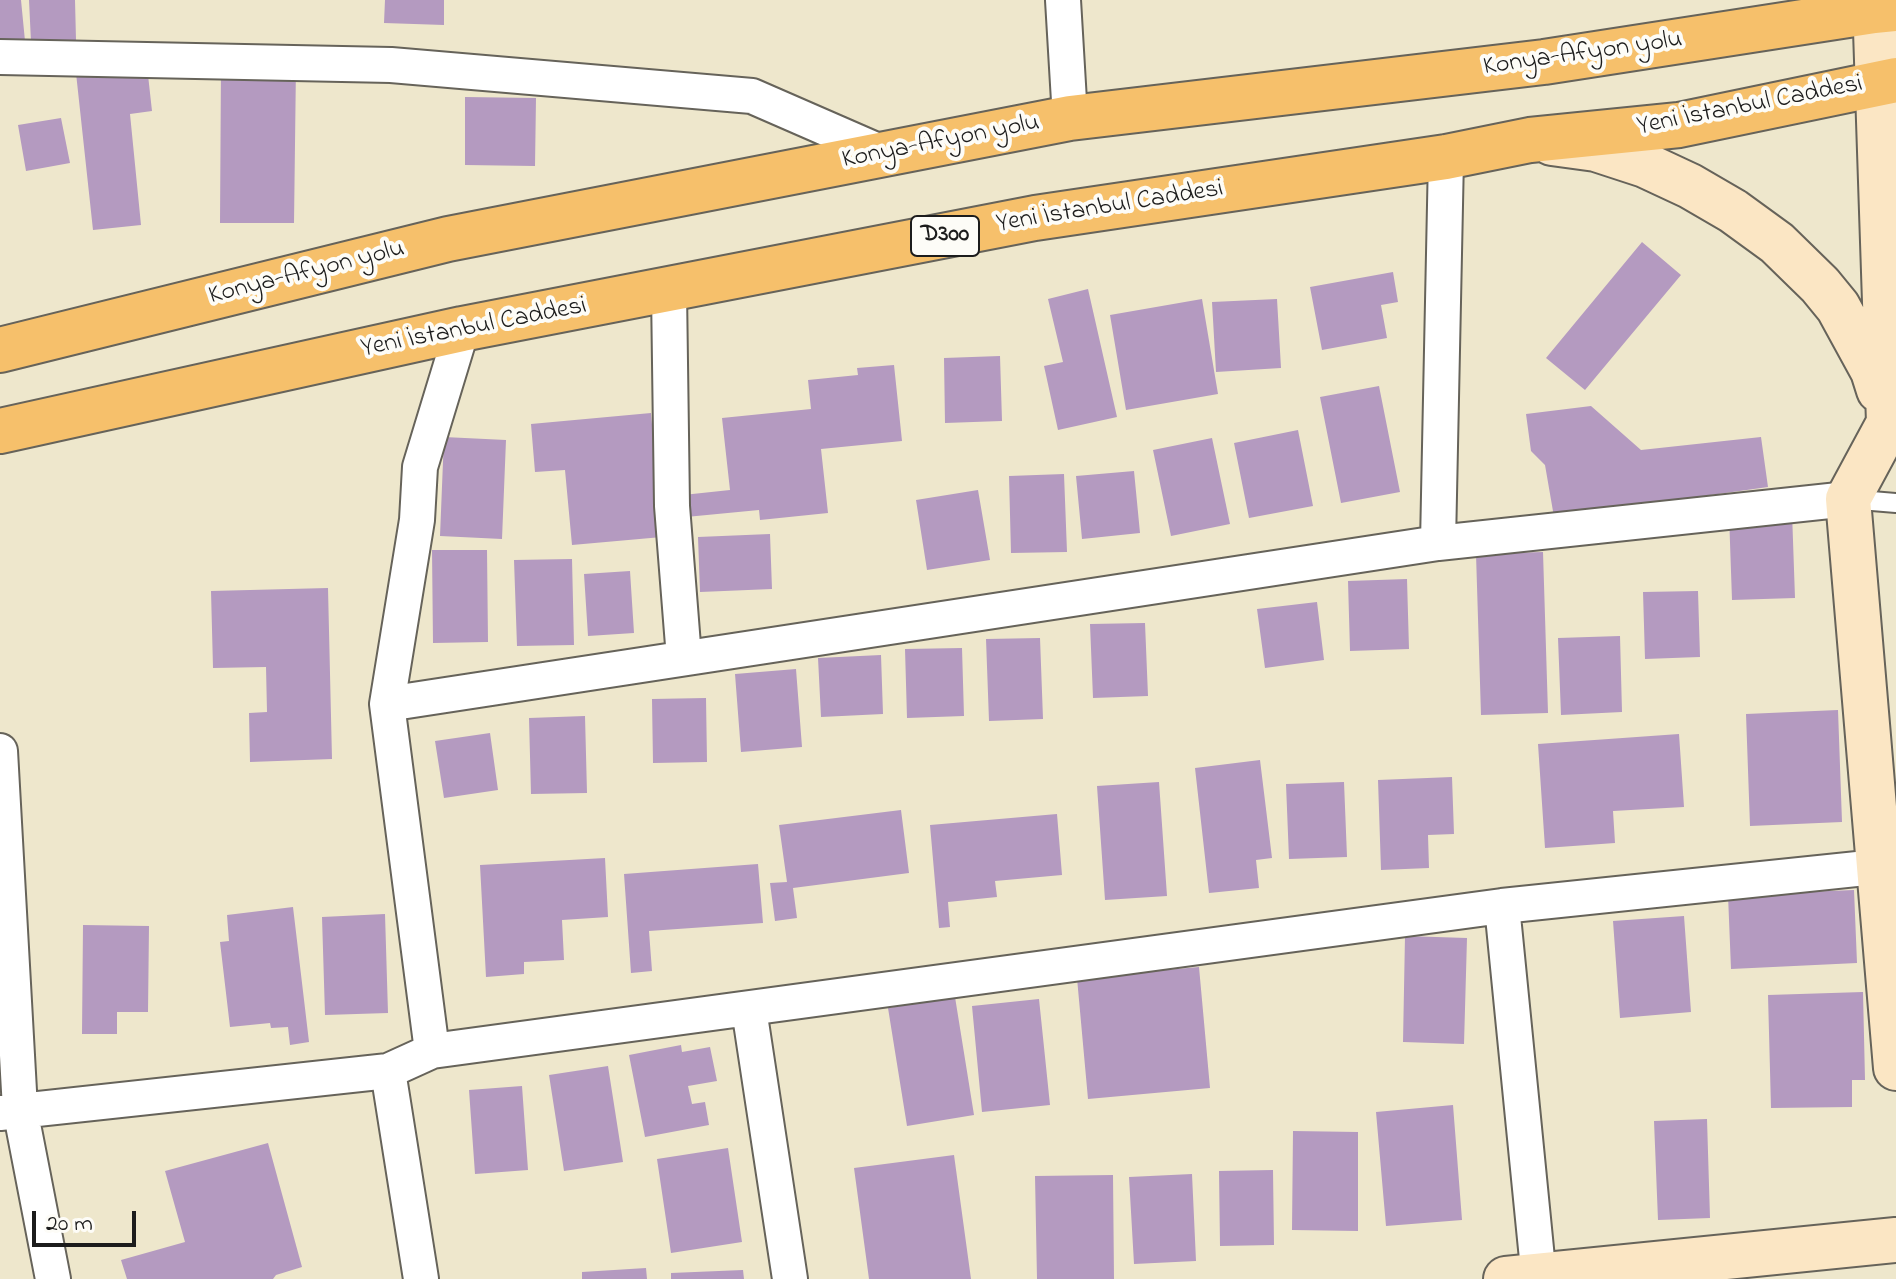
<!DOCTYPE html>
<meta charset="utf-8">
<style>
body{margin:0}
#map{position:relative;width:1896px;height:1279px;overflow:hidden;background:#eee7cc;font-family:"Indie Flower",sans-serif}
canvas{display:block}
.scale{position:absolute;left:32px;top:1211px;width:104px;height:36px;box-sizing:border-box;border:4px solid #1c1c1c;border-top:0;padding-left:10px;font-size:24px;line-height:28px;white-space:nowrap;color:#1c1c1c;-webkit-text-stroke:6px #fdfcf7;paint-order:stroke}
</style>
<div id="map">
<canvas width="1896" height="1279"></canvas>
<div class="scale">20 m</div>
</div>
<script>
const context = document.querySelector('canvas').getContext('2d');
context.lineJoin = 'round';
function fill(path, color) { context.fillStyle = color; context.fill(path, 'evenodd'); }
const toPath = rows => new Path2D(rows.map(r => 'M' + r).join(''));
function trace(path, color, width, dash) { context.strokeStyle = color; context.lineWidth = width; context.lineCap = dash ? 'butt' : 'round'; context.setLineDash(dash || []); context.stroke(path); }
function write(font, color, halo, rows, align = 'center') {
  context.font = font + ' "Indie Flower",sans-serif'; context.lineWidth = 8; context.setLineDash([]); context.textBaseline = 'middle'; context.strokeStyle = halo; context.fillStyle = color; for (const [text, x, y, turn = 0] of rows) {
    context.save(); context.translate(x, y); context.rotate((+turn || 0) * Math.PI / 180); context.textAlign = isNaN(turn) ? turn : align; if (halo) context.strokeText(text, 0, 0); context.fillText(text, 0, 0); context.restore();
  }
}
const building = toPath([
 [0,0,21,0,25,41,0,44],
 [29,0,75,0,76,40,31,42],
 [385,0,444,0,444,25,384,23],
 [221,65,296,65,294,223,220,223],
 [147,66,152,111,130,114,141,225,93,230,76,73],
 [465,97,536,98,535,166,465,165],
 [61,118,70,163,26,171,18,125],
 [1642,242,1681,275,1585,390,1546,358],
 [1393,272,1398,302,1381,305,1387,338,1322,350,1310,287],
 [1088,289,1117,417,1058,430,1044,366,1063,362,1048,299],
 [1202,299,1218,394,1126,410,1110,315],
 [1277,299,1281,368,1216,372,1212,302],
 [1000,356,1002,421,945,423,944,358],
 [894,365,902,441,821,449,828,513,760,520,759,510,686,517,683,495,730,490,722,418,811,409,808,380,858,375,857,368],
 [1379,386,1400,492,1341,503,1320,397],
 [1591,406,1641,450,1761,437,1768,487,1554,517,1545,465,1531,451,1526,414],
 [651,413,662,537,572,545,565,470,535,472,531,424],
 [1298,430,1313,506,1249,518,1234,443],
 [444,437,506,440,502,539,440,536],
 [1212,438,1230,524,1171,536,1153,450],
 [1134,471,1140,533,1082,539,1076,476],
 [1064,474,1067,552,1011,553,1009,476],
 [978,490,990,560,927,570,916,500],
 [1792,512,1795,598,1732,600,1729,514],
 [770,534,772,589,700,592,698,537],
 [432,550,487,550,488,642,433,643],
 [1543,552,1548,713,1481,715,1476,554],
 [572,559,574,645,517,646,514,560],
 [630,571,634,633,588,636,584,574],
 [1407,579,1409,649,1350,651,1348,581],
 [328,588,332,759,250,762,249,713,267,712,266,667,213,668,211,591],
 [1698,591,1700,657,1645,659,1643,592],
 [1317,602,1324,660,1265,668,1257,609],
 [1145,623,1148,696,1093,698,1090,624],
 [1620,636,1622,712,1561,715,1558,638],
 [1040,638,1043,719,989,721,986,639],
 [962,648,964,716,907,718,905,649],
 [881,655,883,714,821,717,818,658],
 [796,669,802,747,741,752,735,674],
 [706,698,707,762,653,763,652,699],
 [1838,710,1842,822,1750,826,1746,714],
 [585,716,587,793,531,794,529,718],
 [490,733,498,790,444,798,435,741],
 [1679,734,1684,807,1613,811,1615,843,1545,848,1538,744],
 [1260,760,1272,858,1256,860,1259,888,1209,893,1195,768],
 [1452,777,1454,834,1428,835,1429,868,1381,870,1378,780],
 [1159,782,1167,896,1105,900,1097,786],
 [1344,782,1347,857,1289,859,1286,784],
 [901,810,909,873,793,888,797,918,775,921,770,883,787,882,779,825],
 [1057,814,1062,875,995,881,997,897,948,902,950,927,939,928,930,825],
 [605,858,608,917,562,920,564,960,524,962,524,974,486,977,480,865],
 [758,864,763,923,649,931,652,971,631,973,624,874],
 [1854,890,1857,963,1731,969,1728,895],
 [293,907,309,1042,290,1045,288,1027,271,1028,270,1023,230,1027,220,942,229,941,227,915],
 [385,914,388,1013,325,1015,322,917],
 [1684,916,1691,1012,1620,1018,1613,921],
 [83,925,149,926,148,1012,117,1012,117,1034,82,1034],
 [1405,936,1467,938,1464,1044,1403,1042],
 [1199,967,1210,1088,1088,1099,1077,978],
 [1863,992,1865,1080,1852,1080,1852,1107,1771,1108,1768,995],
 [955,997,974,1115,907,1126,888,1008],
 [1039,999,1050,1105,982,1112,972,1006],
 [681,1045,682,1052,710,1047,717,1081,688,1086,692,1104,705,1102,709,1125,645,1137,629,1055],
 [608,1066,623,1162,564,1171,549,1075],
 [522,1086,528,1170,475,1174,469,1090],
 [1453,1105,1462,1220,1386,1226,1376,1112],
 [1707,1119,1710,1218,1658,1220,1654,1121],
 [1293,1131,1358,1132,1358,1231,1292,1230],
 [268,1143,302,1267,276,1275,273,1279,127,1279,121,1260,185,1242,165,1171],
 [728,1148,742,1242,671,1253,657,1159],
 [954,1155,971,1279,869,1279,854,1168],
 [1273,1170,1274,1245,1220,1246,1219,1171],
 [1192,1174,1196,1261,1134,1264,1129,1177],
 [1113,1175,1114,1279,1037,1279,1035,1176],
 [646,1268,647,1279,582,1279,582,1272],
 [743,1270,744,1279,671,1279,671,1273]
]);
const lane = toPath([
 [1848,499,1896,503]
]);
const street = toPath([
 [1063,0,1070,118],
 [0,57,391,65,752,96,885,154],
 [669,291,672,506,684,658],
 [1438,543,1446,157],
 [387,704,1438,543,1848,499],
 [0,751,20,1109,53,1279],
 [1502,906,1539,1279],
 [749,1009,790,1279],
 [432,1051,387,704,417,520,420,467,462,329],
 [388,1071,421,1279],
 [0,1113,388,1071,432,1051,1502,906,1896,865]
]);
const secondary = toPath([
 [1875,0,1889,423,1848,499,1896,1068],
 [1552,143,1596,149,1645,165,1690,186,1733,211,1777,243,1820,285,1838,307,1873,371,1879,390],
 [1506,1279,1896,1240]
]);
const highway = toPath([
 [0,350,448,239,1070,118,1544,62,1874,11,1896,9],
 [0,431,462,329,1035,218,1446,157,1530,140,1679,125,1896,80]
]);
const shields = [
 [945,236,68]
];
const shieldNames = [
 ["D300",945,236]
];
const streetNames = [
 ["Konya-Afyon yolu",1583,55,-8],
 ["Yeni İstanbul Caddesi",1750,107,-11],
 ["Konya-Afyon yolu",941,143,-11],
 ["Yeni İstanbul Caddesi",1110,208,-9],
 ["Konya-Afyon yolu",307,274,-14],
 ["Yeni İstanbul Caddesi",474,329,-11]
];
fill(building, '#b49ac0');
trace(lane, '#66635a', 22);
trace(street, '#66635a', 38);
trace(secondary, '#66635a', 48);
trace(highway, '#66635a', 48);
trace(lane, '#fff', 18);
trace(street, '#fff', 34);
trace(secondary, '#fbe6c4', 44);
trace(highway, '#f6c06b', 44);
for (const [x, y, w] of shields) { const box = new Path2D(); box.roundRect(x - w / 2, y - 20, w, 40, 6); context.fillStyle = '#fdfcf7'; context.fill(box); trace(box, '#1c1c1c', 2); }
write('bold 24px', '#1c1c1c', null, shieldNames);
write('26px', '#1c1c1c', '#fdfcf7', streetNames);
</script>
